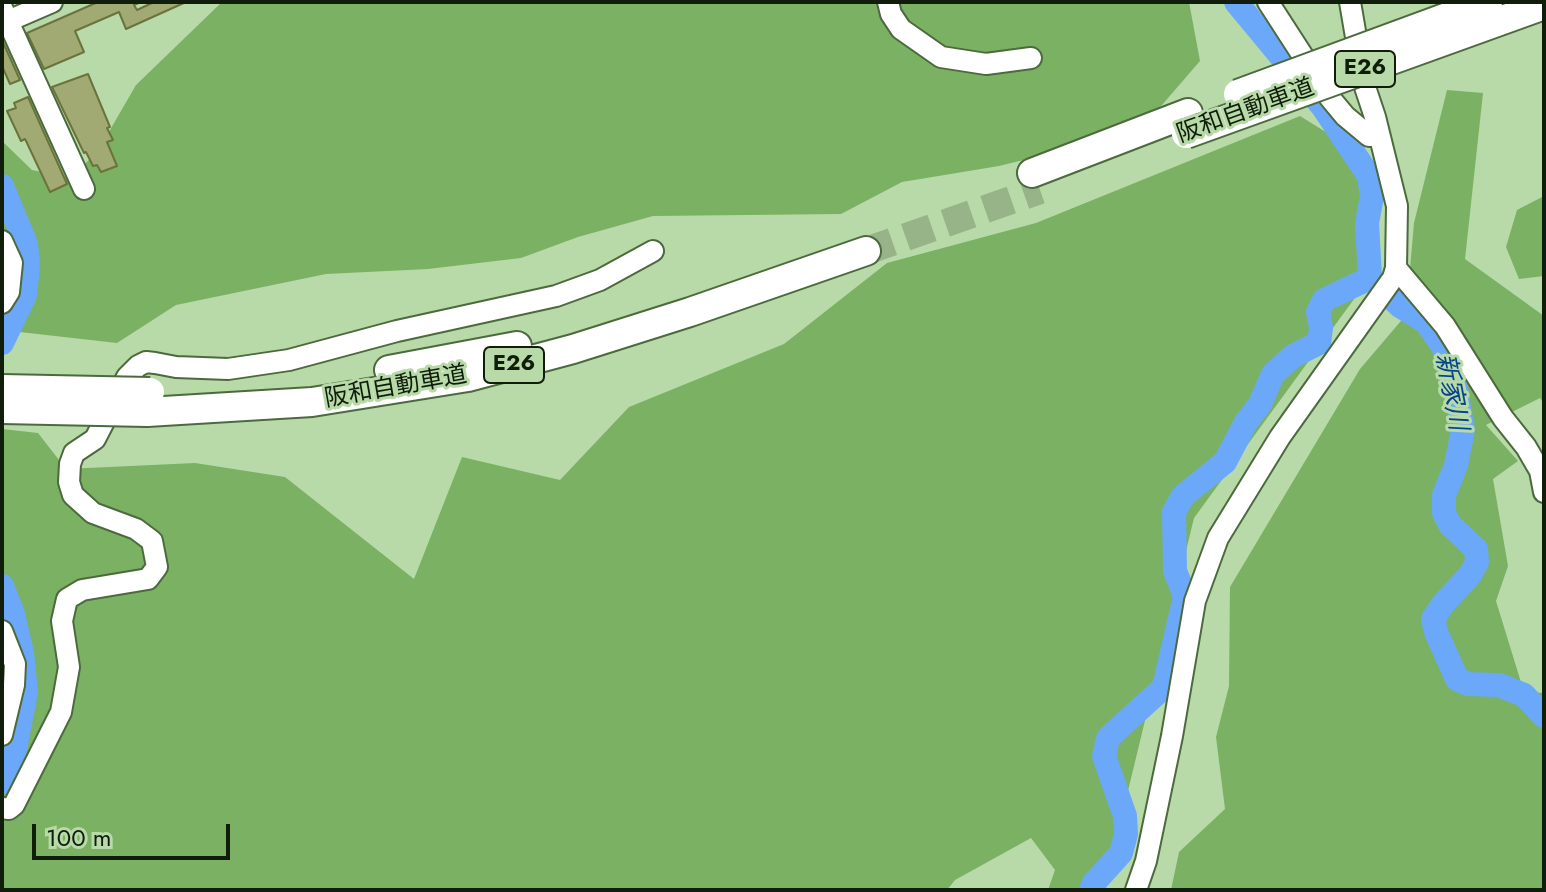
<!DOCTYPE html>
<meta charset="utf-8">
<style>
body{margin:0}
#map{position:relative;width:1546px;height:892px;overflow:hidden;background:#b7daa8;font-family:Jost,sans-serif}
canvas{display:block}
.frame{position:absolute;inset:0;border:4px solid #101d0a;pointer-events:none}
.scale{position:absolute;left:32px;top:824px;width:198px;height:36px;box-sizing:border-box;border:4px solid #101d0a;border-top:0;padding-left:10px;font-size:24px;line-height:28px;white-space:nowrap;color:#101d0a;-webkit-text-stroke:6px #b7daa8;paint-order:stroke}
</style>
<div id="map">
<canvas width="1546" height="892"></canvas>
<div class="frame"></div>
<div class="scale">100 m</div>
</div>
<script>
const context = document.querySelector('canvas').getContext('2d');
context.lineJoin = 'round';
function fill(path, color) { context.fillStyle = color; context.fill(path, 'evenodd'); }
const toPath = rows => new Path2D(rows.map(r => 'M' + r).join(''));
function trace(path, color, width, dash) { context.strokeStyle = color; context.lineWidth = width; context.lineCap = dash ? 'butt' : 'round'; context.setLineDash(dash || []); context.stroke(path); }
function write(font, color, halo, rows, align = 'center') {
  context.font = font + ' Jost,"Noto Sans JP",sans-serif'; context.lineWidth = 6; context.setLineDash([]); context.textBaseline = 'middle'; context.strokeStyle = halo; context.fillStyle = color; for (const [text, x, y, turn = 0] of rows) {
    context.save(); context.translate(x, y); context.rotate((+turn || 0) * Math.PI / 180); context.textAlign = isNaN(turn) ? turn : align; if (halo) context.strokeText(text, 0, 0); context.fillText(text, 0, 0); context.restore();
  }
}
const green = toPath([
 [222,2,1189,2,1200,61,1162,105,1117,137,999,166,902,182,841,214,653,216,578,237,521,258,428,269,326,274,176,305,117,343,2,330,2,141,32,170,72,178,99,149,136,85],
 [1447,90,1483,93,1465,259,1544,316,1544,404,1540,398,1486,425,1518,461,1493,479,1508,566,1496,601,1524,692,1544,693,1544,890,1171,890,1179,852,1225,809,1216,737,1229,686,1230,587,1360,369,1406,315,1414,223],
 [1300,116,1358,152,1368,280,1194,518,1104,890,1048,890,1055,870,1031,838,955,880,947,890,2,890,2,429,38,433,66,469,195,463,285,477,414,579,462,457,560,480,629,407,784,344,887,263,1036,223],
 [1544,196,1544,276,1519,279,1506,247,1517,210]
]);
const river = toPath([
 [1236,2,1323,107,1369,176,1372,196,1367,223,1370,278,1400,306,1426,322,1443,346,1455,383,1463,430,1456,465,1444,495,1444,513,1450,525,1476,549,1477,562,1470,575,1443,604,1433,619,1436,632,1457,679,1468,684,1499,685,1524,695,1544,716],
 [2,186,26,244,28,266,25,295,2,343],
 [2,586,13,614,22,653,26,692,15,749,2,782],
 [1091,890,1094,883,1121,853,1126,834,1125,816,1104,756,1108,738,1164,687,1185,596,1175,571,1174,512,1183,496,1225,462,1246,422,1260,404,1273,374,1293,356,1319,343,1321,328,1318,312,1324,300,1370,278]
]);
const building = toPath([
 [98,2,141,2,134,5,137,10,154,2,186,2,126,29,119,12,75,31,84,52,44,69,27,33,98,2],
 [2,40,20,80,10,84,2,66,2,40],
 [88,74,110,127,107,128,113,140,107,142,117,166,101,172,97,165,93,166,86,152,84,153,52,87,88,74],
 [28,97,67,184,50,192,27,143,25,139,21,141,7,111,16,108,14,103,28,97]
]);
const highwayTunnel = toPath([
 [866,251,1040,190]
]);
const minor = toPath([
 [888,2,891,14,901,29,941,57,986,64,1031,58],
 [1268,2,1330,98,1345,116,1369,136,1379,135],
 [2,8,84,189],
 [8,21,52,2],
 [2,241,12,263,9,292,2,303],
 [1396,268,1445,326,1503,418,1526,447,1540,471,1544,492],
 [2,631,15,664,14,685,2,735],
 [2,808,9,809,14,805,61,712,69,667,62,621,67,599,82,590,148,579,157,567,152,541,136,529,93,513,73,495,69,482,70,464,74,453,95,439,127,377,138,366,146,362,155,363,176,367,228,369,289,360,397,331,556,296,600,280,653,251],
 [1136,890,1146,861,1172,736,1195,601,1218,538,1280,437,1393,278,1396,268,1397,206,1375,117,1364,84,1350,2]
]);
const highway = toPath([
 [1032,173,1188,113],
 [389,370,517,346],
 [147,412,312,402,468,377,573,349,690,312,866,251]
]);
const highwayBridge = toPath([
 [1238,94,1488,2],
 [1186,134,1544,5],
 [2,389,150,392],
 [2,409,147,412]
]);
const shields = [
 [1365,69,60],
 [514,365,60]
];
const shieldNames = [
 ["E26",1365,69],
 ["E26",514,365]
];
const streetNames = [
 ["阪和自動車道",1246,112,-20],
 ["阪和自動車道",396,388,-10]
];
const waterNames = [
 ["新家川",1450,392,79]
];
fill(green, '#7bb162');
trace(river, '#6ca8f9', 24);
fill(building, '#a1aa72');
trace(building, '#6b733d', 2);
trace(highwayTunnel, '#96b488', 28, [28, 14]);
trace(minor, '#4c6a3d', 24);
trace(highway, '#4c6a3d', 32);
trace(minor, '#fff', 20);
trace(highway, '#fff', 28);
trace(highwayBridge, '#4c6a3d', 32, []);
trace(highwayBridge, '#fff', 28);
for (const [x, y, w] of shields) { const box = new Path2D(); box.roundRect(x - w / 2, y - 18, w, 36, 6); context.fillStyle = '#b7daa8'; context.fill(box); trace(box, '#101d0a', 2); }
write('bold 22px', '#101d0a', null, shieldNames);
write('24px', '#101d0a', '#b7daa8', streetNames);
write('italic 26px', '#05438a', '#b7daa8', waterNames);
</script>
